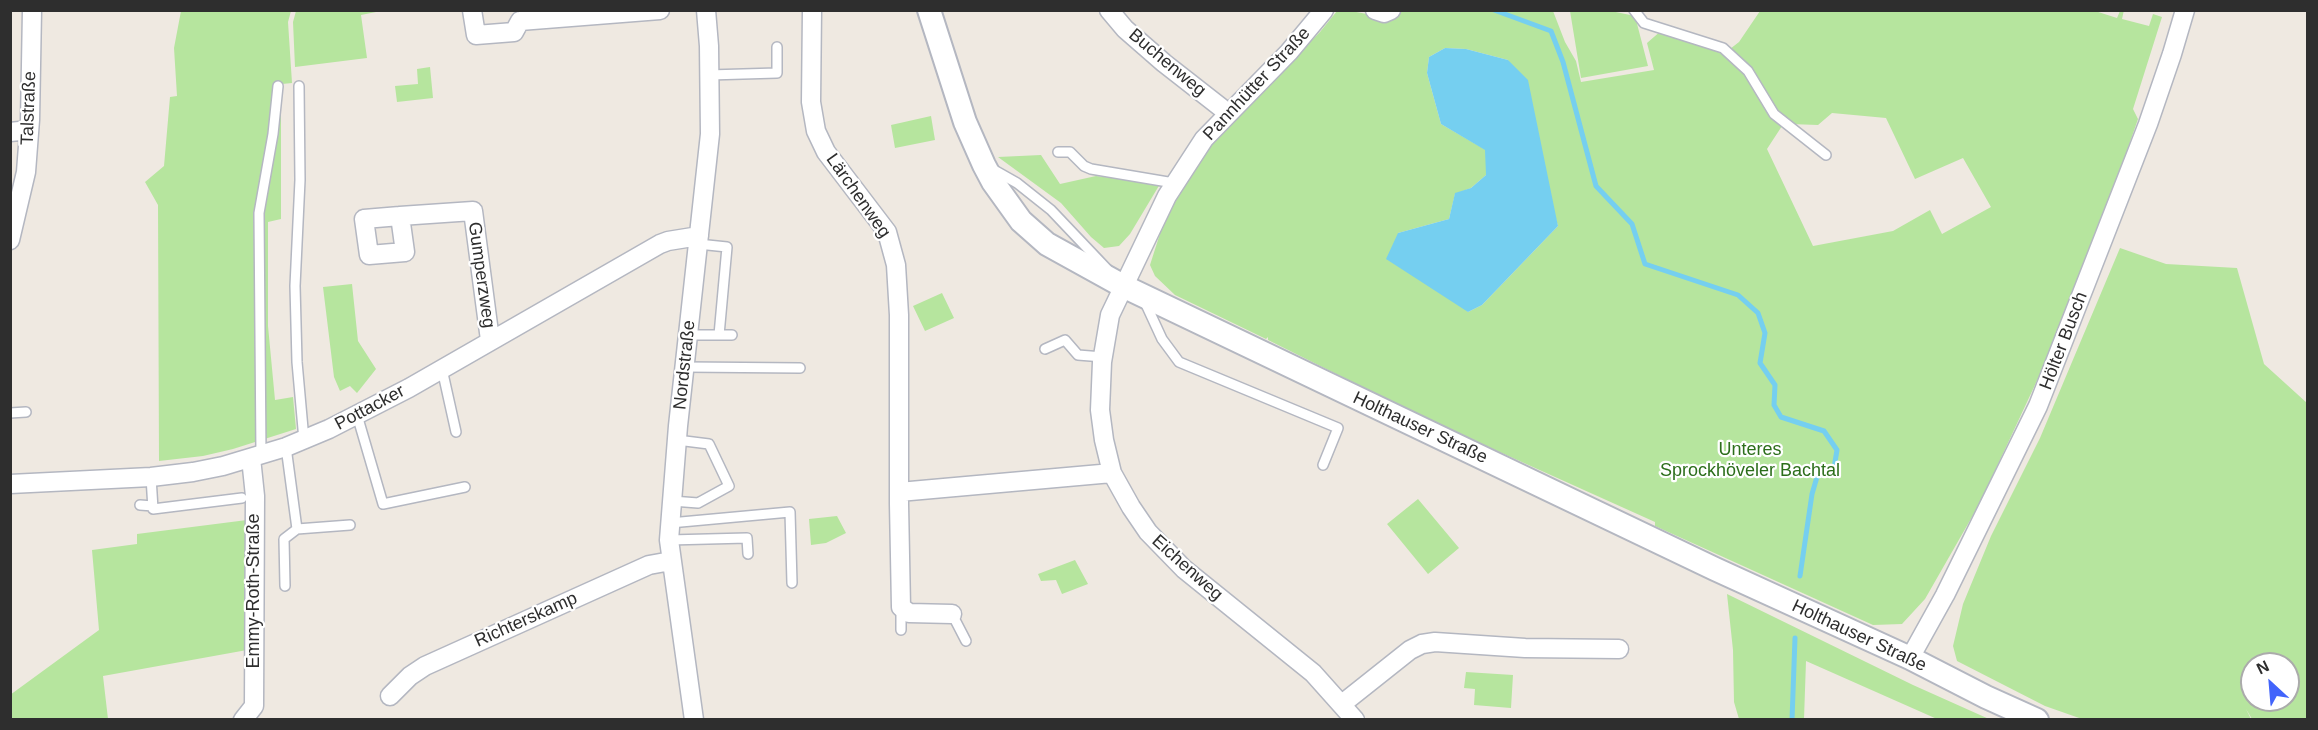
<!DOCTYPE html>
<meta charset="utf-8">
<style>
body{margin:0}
#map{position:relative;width:2318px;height:730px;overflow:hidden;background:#efe9e1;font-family:Arial,sans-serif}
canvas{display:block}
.frame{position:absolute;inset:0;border:12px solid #2e2e2e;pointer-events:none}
.north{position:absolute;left:2240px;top:652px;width:60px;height:60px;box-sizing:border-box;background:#fff;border:2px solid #ababab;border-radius:50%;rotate:334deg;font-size:16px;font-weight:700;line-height:24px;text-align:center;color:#2e2e2e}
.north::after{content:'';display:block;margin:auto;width:21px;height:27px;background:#4264fb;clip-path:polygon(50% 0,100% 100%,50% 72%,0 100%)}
</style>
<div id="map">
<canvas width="2318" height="730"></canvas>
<div class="frame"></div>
<div class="north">N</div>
</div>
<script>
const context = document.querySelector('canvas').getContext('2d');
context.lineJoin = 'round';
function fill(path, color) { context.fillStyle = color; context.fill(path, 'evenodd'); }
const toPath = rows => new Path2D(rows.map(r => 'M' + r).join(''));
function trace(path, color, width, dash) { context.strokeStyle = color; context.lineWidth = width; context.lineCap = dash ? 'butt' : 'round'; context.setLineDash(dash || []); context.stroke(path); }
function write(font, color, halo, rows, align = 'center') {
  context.font = font + ' Arial,sans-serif'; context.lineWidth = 4.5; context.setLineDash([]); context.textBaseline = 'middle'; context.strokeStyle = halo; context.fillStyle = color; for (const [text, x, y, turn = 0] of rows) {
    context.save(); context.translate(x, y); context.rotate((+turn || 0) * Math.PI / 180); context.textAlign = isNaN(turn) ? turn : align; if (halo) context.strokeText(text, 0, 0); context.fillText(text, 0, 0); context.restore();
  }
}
const green = toPath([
 [1403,10,1553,11,1565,42,1576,61,1581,82,1654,70,1647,43,1662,30,1720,51,1745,73,1771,118,1782,126,1767,149,1813,246,1893,231,1930,210,1942,234,1991,207,1963,158,1915,179,1886,118,1832,113,1818,125,1790,124,1779,113,1730,49,1739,42,1760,11,2092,10,2117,18,2120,11,2124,10,2122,19,2149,26,2153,14,2162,17,2133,109,2138,119,2105,215,2061,329,1980,503,1925,599,1902,624,1873,625,1655,526,1655,522,1433,422,1268,340,1268,337,1266,339,1175,295,1155,276,1150,265,1164,221,1183,179,1203,150,1320,32,1337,11,1351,11,1383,17],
 [1445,48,1466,49,1508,60,1558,226,1482,305,1468,312,1398,233,1449,219,1455,194,1471,188,1486,175,1486,150,1441,124,1427,73,1429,57],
 [181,11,291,11,288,22,292,83,282,84,281,93,281,219,268,222,268,326,275,400,293,397,296,429,233,449,203,456,159,461,158,205,145,182,164,166,170,97,177,96,174,48],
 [296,11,381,11,361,15,367,58,295,67,293,22],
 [1570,11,1611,11,1635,16,1648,66,1581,78],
 [430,67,433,98,397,102,395,86,418,84,417,69],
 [931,116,935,140,895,148,891,125],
 [1041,155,1060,184,1096,176,1160,184,1130,234,1119,246,1104,248,1091,237,1061,203,998,157],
 [2120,248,2166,264,2237,268,2264,364,2307,403,2307,719,2252,719,2246,709,2251,719,2082,719,2045,706,1957,661,1953,646,1963,604,1991,536,2040,438],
 [2252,664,2288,664,2288,700,2252,700],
 [352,284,358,341,376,369,357,393,350,386,340,391,334,377,323,287],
 [942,293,954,318,925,331,913,306],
 [1418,499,1459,548,1428,574,1387,524],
 [837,516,846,533,826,543,811,545,809,519],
 [247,520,247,650,103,676,108,719,11,719,10,695,99,630,92,550,137,544,137,534],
 [1075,560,1088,584,1062,594,1056,580,1041,581,1038,574],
 [1727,594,1913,685,1989,719,1937,719,1806,661,1804,719,1739,719,1734,702,1733,650],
 [1466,672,1513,675,1511,708,1474,705,1475,689,1464,688]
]);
const water = toPath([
 [1445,48,1466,49,1508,60,1528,80,1558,226,1482,305,1468,312,1386,259,1398,233,1449,219,1455,193,1471,188,1486,175,1485,150,1441,124,1427,73,1429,57]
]);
const stream = toPath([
 [1494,10,1551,31,1563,62,1596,186,1632,224,1645,264,1738,295,1758,313,1765,333,1760,363,1775,385,1774,405,1781,417,1824,431,1837,450,1834,468,1817,477,1812,494,1800,576],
 [1792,720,1795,638]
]);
const service = toPath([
 [1634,10,1644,23,1723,48,1748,71,1774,114,1826,155],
 [709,75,777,73,777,47],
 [299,86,300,180,295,286,297,362,304,440],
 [1058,152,1070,152,1084,166,1091,169,1174,183],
 [994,170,1017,183,1051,210,1107,269],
 [698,244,727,247,719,335],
 [1144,300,1162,339,1179,362,1338,428,1323,465],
 [688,335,732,335],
 [1045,349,1065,340,1078,355,1103,357],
 [685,367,800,368],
 [442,369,456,432],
 [10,413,26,412],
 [357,415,383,504,465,487],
 [261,455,259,213,273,134,278,86],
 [151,477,153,509,242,498],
 [672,501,698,503,729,486,709,444,677,440],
 [140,505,153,506],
 [670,523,790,512,792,583],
 [297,529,350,525],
 [669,540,747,538,748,554],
 [285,586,284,539,297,529,286,447],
 [901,607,901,630],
 [952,614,966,641]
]);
const minor = toPath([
 [472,10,476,35,514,32,520,21],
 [812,10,811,102,816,131,826,152,887,232,896,265,899,315,899,504,901,607,909,613,952,614],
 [1109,10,1125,29,1164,63,1228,113],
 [1324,10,1289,52,1204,139,1167,196,1110,315,1102,362,1100,410,1104,440,1112,473,1131,507,1148,532,1184,569,1313,673,1355,720],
 [1375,10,1384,13,1391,10],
 [520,21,660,10],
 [10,132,29,130],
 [400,216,405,252,369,255,364,219,400,216,473,211,490,340],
 [10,240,26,172,30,120,32,10],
 [10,484,151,477,193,472,223,466,286,447,329,429,409,388,660,244,668,241,699,236],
 [899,492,1112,473],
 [1910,658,1945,595,2038,406,2148,124,2172,54,2185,10],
 [390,696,410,676,425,666,649,565,671,561],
 [1342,704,1410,650,1422,644,1435,642,1525,648,1619,649],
 [243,720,254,706,255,496,251,458],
 [694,720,669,540,678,426,710,134,709,46,706,10]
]);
const tertiary = toPath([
 [929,10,965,122,984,165,993,182,1021,221,1047,244,1123,286,1715,569,1910,658,1986,697,2037,720]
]);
const streetNames = [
 ["Buchenweg",1167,63,40],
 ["Pannhütter Straße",1257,84,-47],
 ["Talstraße",29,108,-88],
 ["Lärchenweg",858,196,55],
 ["Gumperzweg",481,275,82],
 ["Hölter Busch",2064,341,-69],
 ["Nordstraße",685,365,-84],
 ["Pottacker",370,408,-28],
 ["Holthauser Straße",1420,428,25],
 ["Eichenweg",1187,568,42],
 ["Emmy-Roth-Straße",254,591,-90],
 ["Richterskamp",526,620,-24],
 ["Holthauser Straße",1859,636,25]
];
const parkNames = [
 ["Unteres",1750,450],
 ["Sprockhöveler Bachtal",1750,471]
];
fill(green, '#b6e59e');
fill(water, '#75cff0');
trace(stream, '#75cff0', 5);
trace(service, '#b4b7c1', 12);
trace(minor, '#b4b7c1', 21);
trace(tertiary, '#b4b7c1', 26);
trace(service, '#fff', 9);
trace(minor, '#fff', 18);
trace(tertiary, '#fff', 22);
write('18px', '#2e2e2e', '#fff', streetNames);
write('18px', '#2c6e1b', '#fff', parkNames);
</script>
